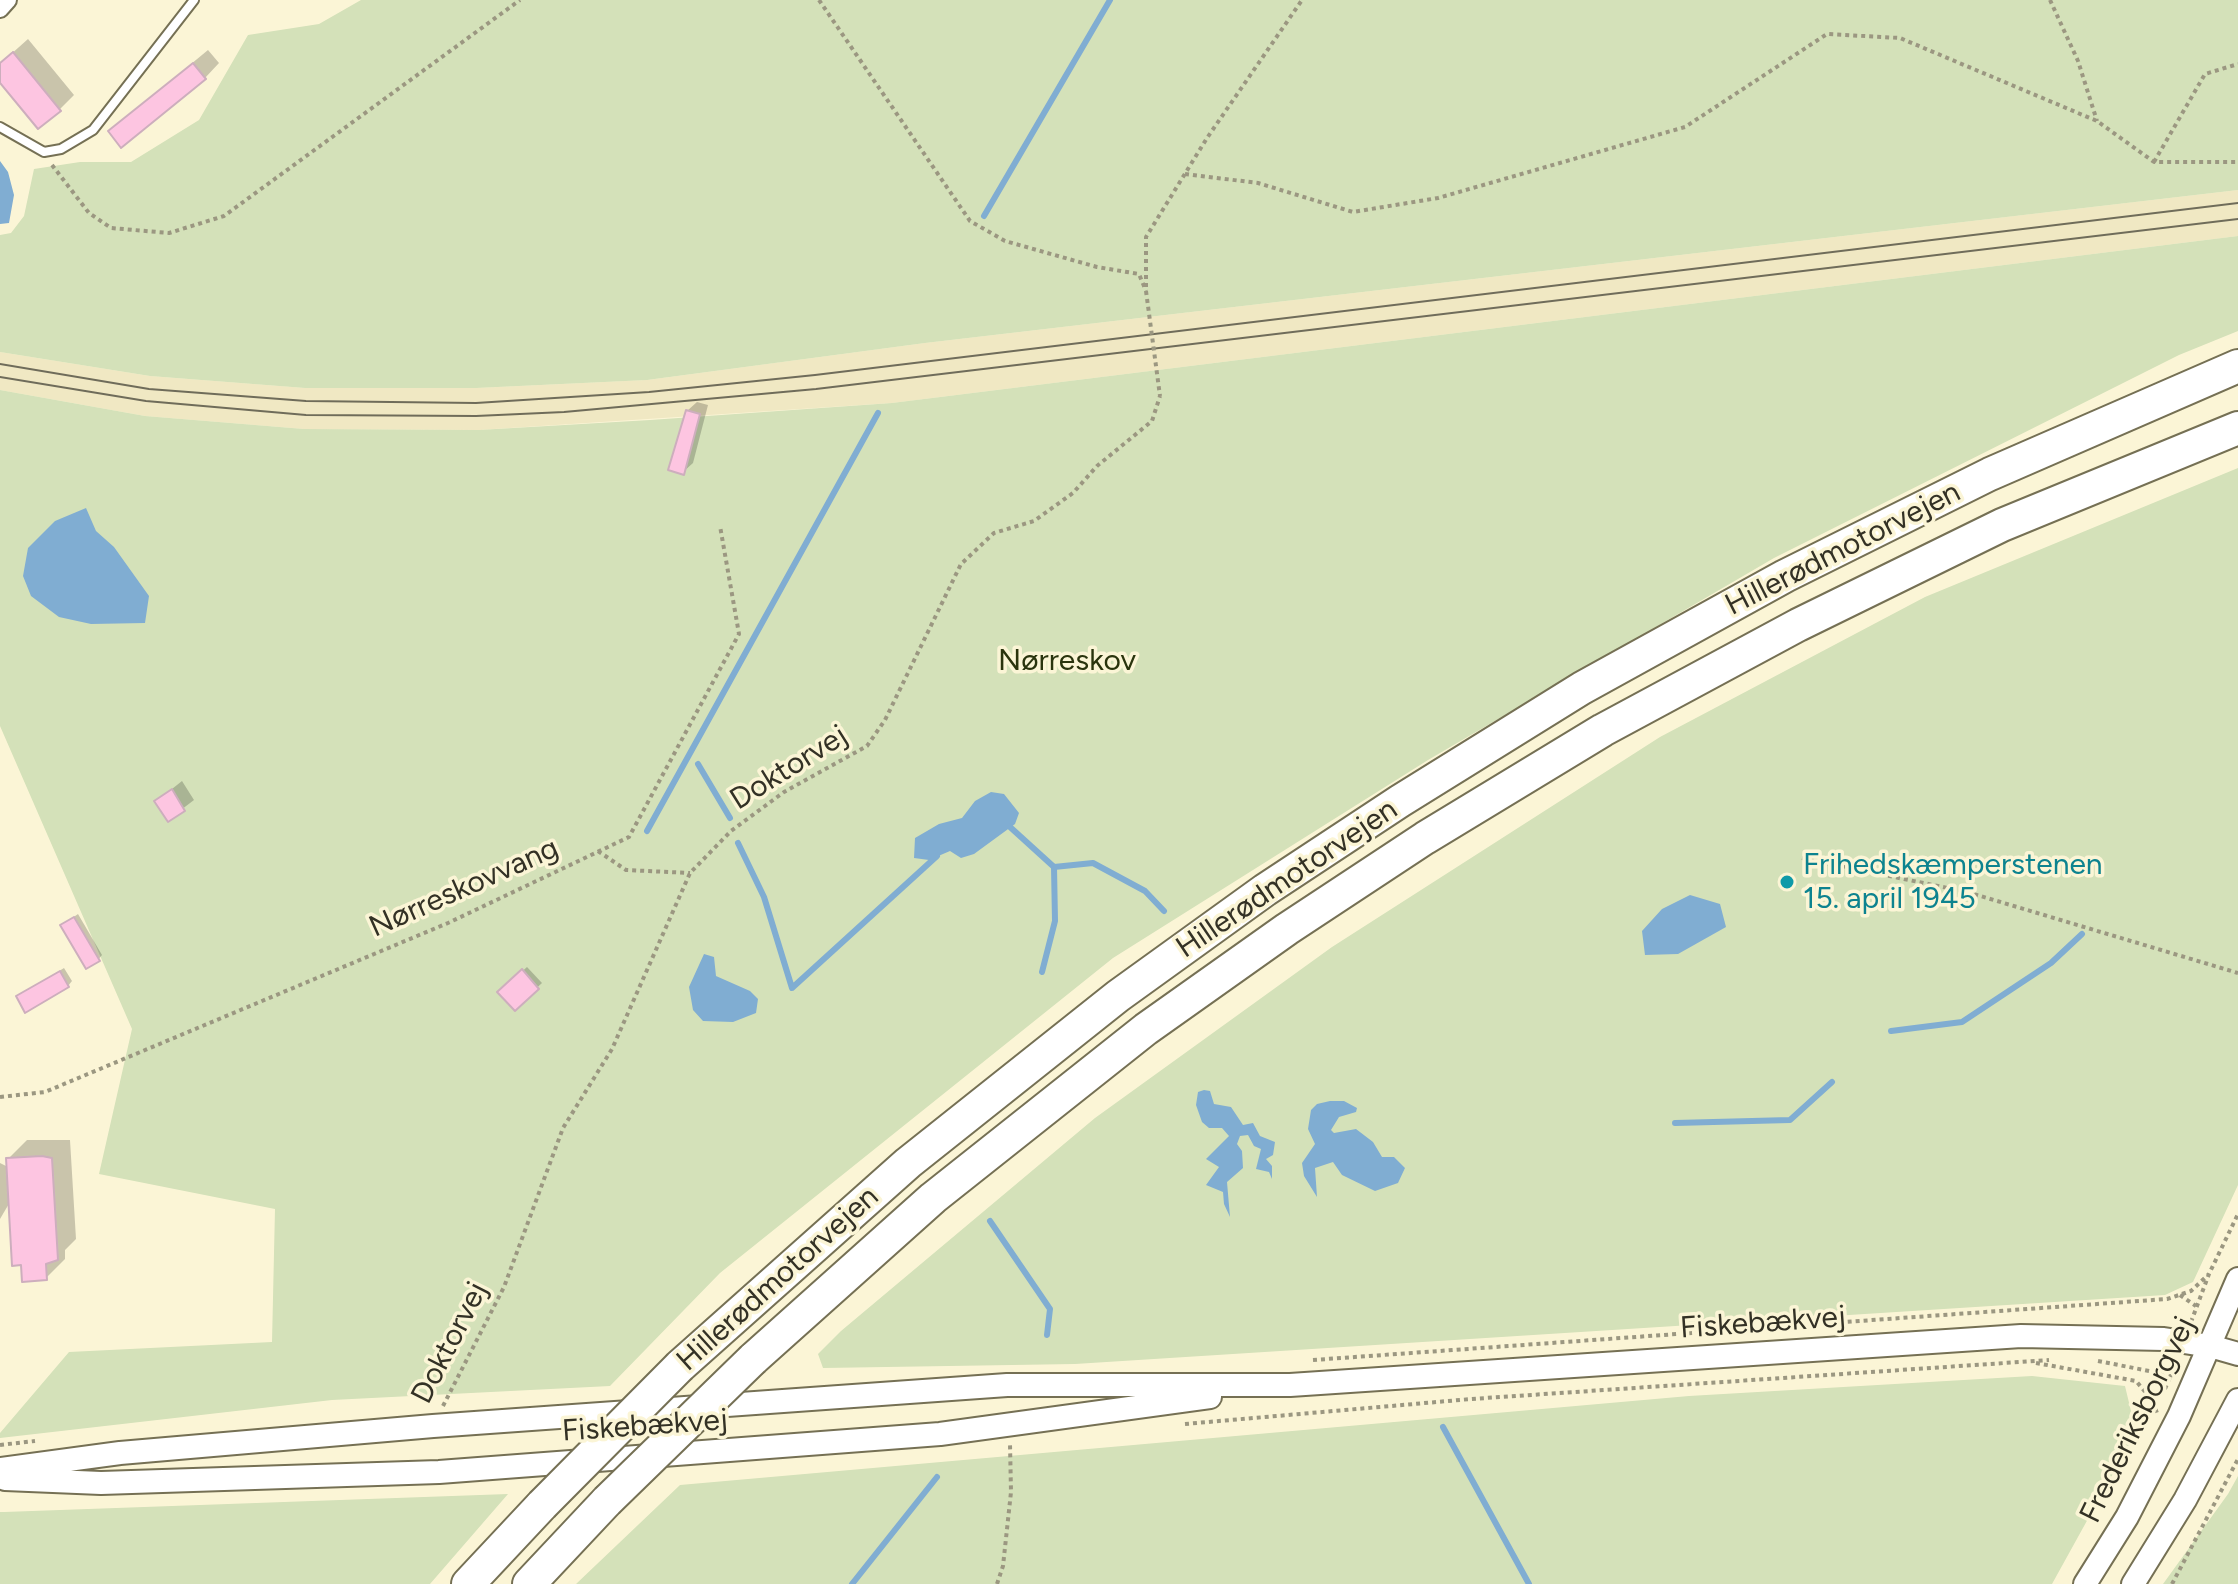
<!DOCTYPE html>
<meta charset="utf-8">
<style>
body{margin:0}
canvas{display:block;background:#fbf5d6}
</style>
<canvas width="2238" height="1584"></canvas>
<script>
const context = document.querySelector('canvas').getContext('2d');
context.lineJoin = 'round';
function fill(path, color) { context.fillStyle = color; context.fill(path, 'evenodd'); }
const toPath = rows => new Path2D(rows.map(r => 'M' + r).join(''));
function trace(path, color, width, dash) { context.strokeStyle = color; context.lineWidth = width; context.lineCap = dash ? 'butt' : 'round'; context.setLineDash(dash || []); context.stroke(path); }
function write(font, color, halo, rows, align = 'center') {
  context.font = font + ' Figtree,sans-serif'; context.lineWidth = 7; context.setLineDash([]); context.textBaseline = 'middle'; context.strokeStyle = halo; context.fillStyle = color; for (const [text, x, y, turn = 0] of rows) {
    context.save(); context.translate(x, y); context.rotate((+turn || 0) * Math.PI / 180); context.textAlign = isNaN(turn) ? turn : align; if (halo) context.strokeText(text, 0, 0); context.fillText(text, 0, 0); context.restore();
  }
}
const built = toPath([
 [2238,190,2238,236,892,403,479,430,304,429,145,416,0,390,0,352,150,376,305,388,476,388,647,380,925,343]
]);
const green = toPath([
 [361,0,2238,0,2238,190,925,343,647,380,476,388,305,388,150,376,0,352,0,235,11,233,24,216,34,169,80,162,131,162,199,120,248,35,319,24],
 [2238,236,2238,331,2179,355,1774,558,1428,760,1113,958,720,1273,610,1386,332,1400,0,1438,0,1433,69,1352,272,1342,275,1209,99,1174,132,1029,0,726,0,390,145,416,304,429,479,430,650,420,892,403],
 [2238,468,2238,1185,2193,1282,2165,1295,1075,1364,823,1368,818,1354,841,1331,1095,1118,1332,947,1660,737,1925,597],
 [2032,1376,2125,1386,2136,1432,2052,1584,576,1584,680,1485,1689,1396],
 [2238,1476,2238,1584,2163,1584,2228,1494],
 [508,1494,430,1584,0,1584,0,1512,4,1512]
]);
const water = toPath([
 [0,161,8,172,14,195,9,223,0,224],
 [86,508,96,531,114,547,149,596,145,623,91,624,59,617,31,596,23,576,28,548,55,521],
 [991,792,1004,794,1019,813,1015,824,974,854,961,858,950,851,929,860,914,858,915,838,939,824,962,818,975,801],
 [1690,895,1720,904,1726,927,1678,954,1645,955,1642,931,1662,909],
 [704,954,714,957,716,976,750,991,758,999,756,1013,733,1022,703,1021,693,1010,689,987],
 [1204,1090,1210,1091,1214,1104,1231,1107,1243,1125,1253,1123,1260,1136,1275,1142,1273,1155,1266,1159,1272,1166,1272,1179,1269,1172,1256,1169,1261,1149,1254,1146,1248,1135,1240,1136,1237,1144,1242,1151,1243,1168,1227,1182,1230,1217,1224,1204,1223,1192,1206,1185,1219,1167,1206,1159,1229,1136,1222,1128,1209,1128,1202,1122,1196,1105,1198,1092],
 [1330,1101,1344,1101,1357,1108,1356,1112,1339,1117,1331,1130,1334,1133,1356,1129,1373,1142,1382,1157,1394,1157,1405,1168,1398,1183,1375,1191,1342,1175,1333,1162,1315,1168,1317,1197,1304,1176,1302,1163,1315,1144,1308,1129,1311,1110,1317,1104]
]);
const shadow = toPath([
 [28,39,74,95,60,109,0,80,0,64],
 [208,50,219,63,205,78,110,131],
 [697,402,708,405,693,463,683,472,687,411],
 [182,781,194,800,169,819,157,801],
 [78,914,102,955,98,960,62,925],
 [527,967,542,983,515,1008,500,992],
 [64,968,72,981,68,986,18,996],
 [27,1140,70,1140,76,1239,65,1250,65,1259,46,1278,10,1202,0,1219,0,1163,8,1167,8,1159]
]);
const stream = toPath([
 [984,216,1110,0],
 [698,764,730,818],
 [1010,827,1054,867,1055,921,1042,972],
 [647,831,878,413],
 [738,843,764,897,792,988,937,856],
 [1054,867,1093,863,1145,891,1164,911],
 [1891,1031,1962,1022,2051,963,2082,934],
 [1675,1123,1790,1120,1832,1082],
 [990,1221,1050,1309,1047,1335],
 [1443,1427,1529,1584],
 [852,1584,937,1477]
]);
const building = toPath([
 [13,52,61,111,38,129,0,83,0,63,13,52],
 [193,63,206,79,121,148,108,131,193,63],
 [686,410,700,414,684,475,668,470,686,410],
 [172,789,185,811,168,822,154,801,172,789],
 [74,917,100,961,86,969,60,925,74,917],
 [522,969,539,989,515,1011,497,992,522,969],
 [60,971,69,987,25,1013,16,996,60,971],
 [42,1156,52,1158,58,1260,46,1264,47,1280,22,1282,21,1265,12,1266,6,1158,42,1156]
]);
const path = toPath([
 [819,0,970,221,1005,241,1097,267,1139,274,1146,291],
 [2050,0,2078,61,2097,121],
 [2154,162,2205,74,2238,64],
 [52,165,89,213,111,228,169,233,224,216,520,0],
 [1185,174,1258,183,1353,212,1438,198,1685,127,1827,34,1900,38,2097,121,2154,162,2238,162],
 [1146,287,1146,237,1207,138,1302,0],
 [598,851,626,870,690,873],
 [1802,858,1967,892,2238,973],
 [0,1097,45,1092,448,923,629,837,739,634,720,526],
 [2180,1295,2196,1306],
 [2191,1322,2209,1274,2238,1214],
 [1313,1360,2167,1299,2191,1291,2209,1274],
 [2098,1361,2175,1376],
 [2036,1363,2136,1381,2152,1400,2157,1413],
 [2165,1389,2177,1360],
 [443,1406,504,1287,563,1128,612,1049,690,873,731,831,784,792,867,746,885,720,961,564,994,533,1034,521,1073,493,1097,466,1152,421,1160,396],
 [1185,1424,1471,1399,2049,1360],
 [0,1445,35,1441],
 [997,1584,1003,1566,1011,1492,1010,1444],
 [2172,1584,2238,1459]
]);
const service = toPath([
 [0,127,44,152,61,149,93,130,194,0]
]);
const minor = toPath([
 [0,9,8,0]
]);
const tertiary = toPath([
 [0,1469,120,1453,433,1426,1007,1385,1290,1385,2021,1336,2164,1339,2210,1346,2238,1354],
 [5,1479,101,1483,439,1472,940,1434,1210,1397],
 [2085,1584,2127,1517,2179,1416,2238,1279],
 [2133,1584,2185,1500,2238,1400]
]);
const motorway = toPath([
 [753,1359,933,1198,1146,1029,1287,929,1425,838,1603,730,1798,625,2002,525,2238,428],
 [680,1366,908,1163,1118,996,1265,890,1400,801,1582,688,1785,576,1990,474,2238,366],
 [468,1584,542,1505],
 [529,1584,607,1501]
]);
const tram = toPath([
 [0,364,149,389,306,401,476,403,649,392,815,375,2238,203],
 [0,377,146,401,306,415,476,416,564,412,816,389,2238,219]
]);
const pathBridge = toPath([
 [1146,291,1160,396]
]);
const motorwayBridge = toPath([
 [607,1501,753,1359],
 [542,1505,680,1366]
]);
const markers = [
 [1787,882,8,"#0f9aa8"]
];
const streetNames = [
 ["Hillerødmotorvejen",1843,549,-27],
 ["Doktorvej",789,768,-32],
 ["Hillerødmotorvejen",1287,879,-34],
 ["Nørreskovvang",464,888,-24],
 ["Hillerødmotorvejen",778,1279,-42],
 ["Fiskebækvej",1763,1323,-4],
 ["Doktorvej",450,1343,-63],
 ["Frederiksborgvej",2138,1420,-64],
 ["Fiskebækvej",645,1426,-4]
];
const parkNames = [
 ["Nørreskov",1067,661]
];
const cultureNames = [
 ["Frihedskæmperstenen",1803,865],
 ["15. april 1945",1803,899]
];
fill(built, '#f0e8c3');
fill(green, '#d4e1b9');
fill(water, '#80add2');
fill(shadow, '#0003');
trace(stream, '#80add2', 6);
fill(building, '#fdc5e1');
trace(building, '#cdaebd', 2);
trace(service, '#757054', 12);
trace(minor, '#757054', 20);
trace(tertiary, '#757054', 26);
trace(motorway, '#757054', 36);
trace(path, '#9b9781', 4, [4, 4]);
trace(service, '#fff', 8);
trace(minor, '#fff', 16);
trace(tertiary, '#fff', 22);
trace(motorway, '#fff', 32);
trace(tram, '#6f6c5a', 2);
trace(motorwayBridge, '#757054', 36, []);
trace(pathBridge, '#9b9781', 4, [4, 4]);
trace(motorwayBridge, '#fff', 32);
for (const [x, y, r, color] of markers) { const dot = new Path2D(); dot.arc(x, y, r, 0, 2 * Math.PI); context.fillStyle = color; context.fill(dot); trace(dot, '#fbf5d6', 3); }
write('30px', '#333125', '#fbf5d6', streetNames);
write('30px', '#2a340d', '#fbf5d6', parkNames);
write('30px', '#0d838f', '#fbf5d6', cultureNames, 'left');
</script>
